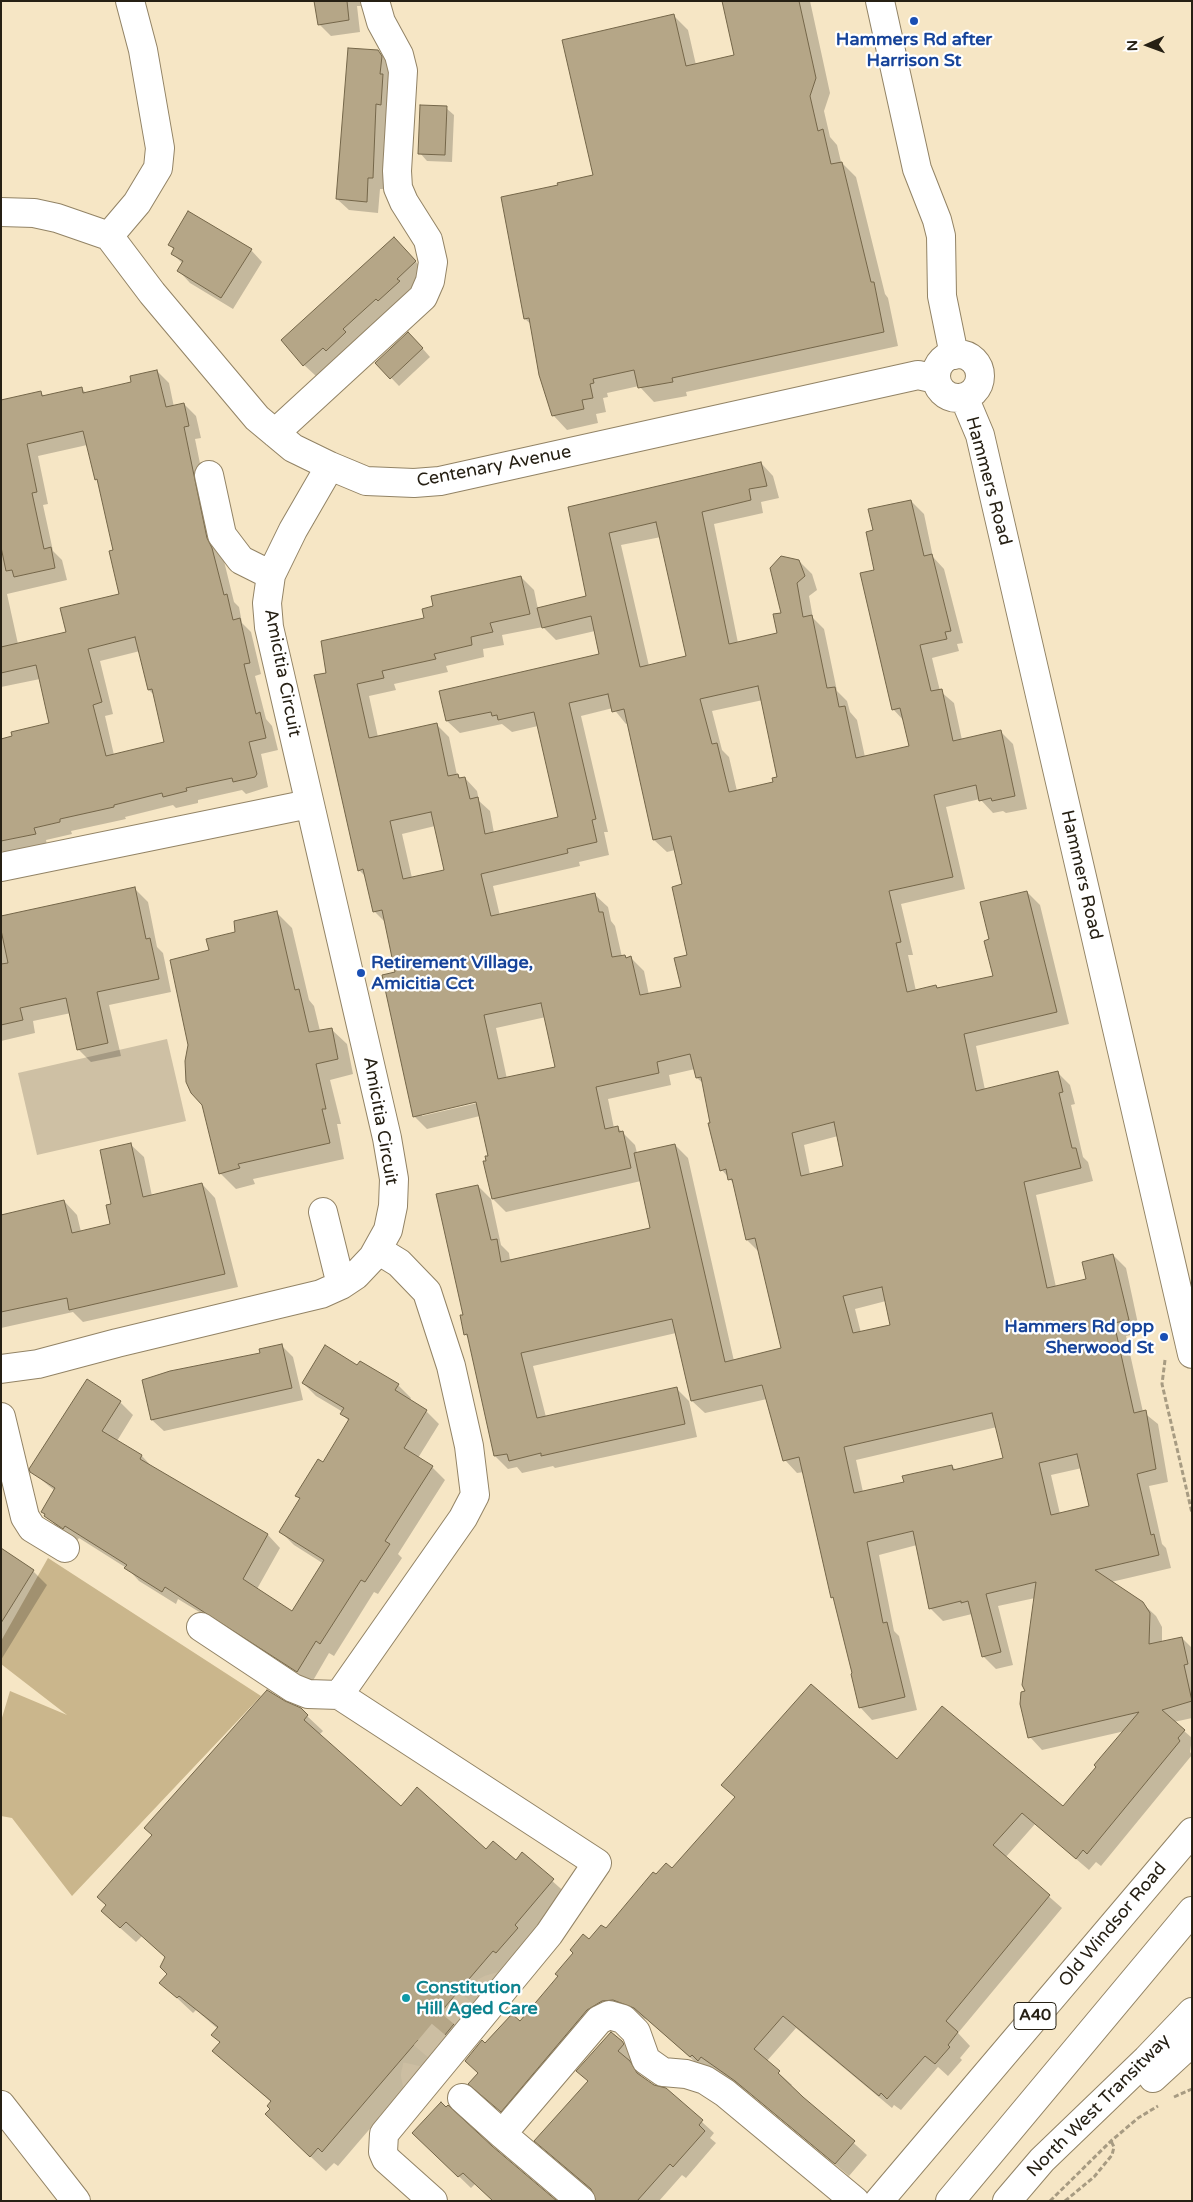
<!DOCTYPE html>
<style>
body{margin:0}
#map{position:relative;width:1193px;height:2202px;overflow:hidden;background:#f6e6c5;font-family:"Varela Round",sans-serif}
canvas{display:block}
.frame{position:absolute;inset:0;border:2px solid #262014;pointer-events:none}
.north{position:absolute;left:1123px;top:20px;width:50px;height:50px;-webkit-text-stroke:4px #fff;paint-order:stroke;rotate:268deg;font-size:14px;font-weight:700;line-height:20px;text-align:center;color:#262014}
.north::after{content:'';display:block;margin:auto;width:18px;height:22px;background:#262014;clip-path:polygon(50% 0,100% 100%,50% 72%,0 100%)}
</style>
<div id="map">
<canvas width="1193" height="2202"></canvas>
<div class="frame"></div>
<div class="north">N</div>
</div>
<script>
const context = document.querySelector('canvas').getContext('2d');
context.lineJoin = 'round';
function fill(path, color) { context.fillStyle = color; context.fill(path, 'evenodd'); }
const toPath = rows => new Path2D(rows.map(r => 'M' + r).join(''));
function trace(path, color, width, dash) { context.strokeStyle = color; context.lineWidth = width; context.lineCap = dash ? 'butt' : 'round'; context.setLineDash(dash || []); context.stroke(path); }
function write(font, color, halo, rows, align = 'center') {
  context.font = font + ' "Varela Round",sans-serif'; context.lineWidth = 4.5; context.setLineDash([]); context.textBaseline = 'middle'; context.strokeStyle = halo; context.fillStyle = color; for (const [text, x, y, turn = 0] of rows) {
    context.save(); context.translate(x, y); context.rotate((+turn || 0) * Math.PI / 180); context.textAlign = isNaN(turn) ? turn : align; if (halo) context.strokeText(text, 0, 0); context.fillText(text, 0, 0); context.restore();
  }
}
const green = toPath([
 [167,1039,186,1121,37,1155,18,1073]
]);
const forest = toPath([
 [48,1558,261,1696,72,1896,12,1818,1,1816,1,1721,10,1691,67,1715,1,1664,1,1641]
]);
const shadow = toPath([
 [316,1,360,1,361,6,357,6,360,32,331,36,319,24],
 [724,1,810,1,830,93,824,111,830,137,837,145,841,162,856,177,885,294,888,298,898,346,686,392,687,396,654,402,639,386,607,393,608,397,603,398,606,412,596,414,598,423,567,430,553,415,551,403,547,399,532,325,525,319,559,186,594,176,674,16,688,30,696,65,736,56],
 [378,51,390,63,384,189,380,189,378,213,349,210,337,199],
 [446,108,454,115,452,162,427,161,420,153],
 [170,245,251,250,262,262,233,309,190,283,179,271,183,264,172,253,174,250],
 [406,251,427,274,408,291,410,294,390,312,388,310,354,341,357,345,338,362,335,359,316,376,304,365],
 [416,341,430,357,399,386,377,363],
 [157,371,169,383,174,407,184,404,196,416,201,438,195,439,218,552,224,561,234,602,239,607,242,623,251,632,261,674,255,676,266,719,272,726,278,750,261,754,268,787,246,794,242,790,198,800,198,803,176,808,173,805,125,817,126,819,71,831,72,834,46,840,47,845,6,854,1,850,1,740,51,724,40,679,1,687,1,405,41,393,45,397,82,389,86,393,132,383],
 [87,445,96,479,99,483,115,551,120,595,67,633,18,644,7,594,67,580,62,560,53,551,43,505,48,504,38,456],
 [140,651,149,690,155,696,166,743,114,755,105,716,113,714,100,661],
 [761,463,773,476,779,498,761,502,763,513,714,524,738,643,778,634,799,561,812,574,817,590,809,596,813,618,824,629,837,691,847,701,850,712,857,720,865,757,910,747,904,721,893,709,875,571,874,531,911,501,924,514,933,557,944,569,963,643,957,644,959,651,932,658,940,691,954,703,962,740,1001,732,1013,744,1027,809,1006,813,1003,811,993,813,980,799,946,807,965,889,901,904,913,955,908,955,916,991,936,986,939,989,994,977,990,940,1027,892,1040,905,1069,1024,976,1046,985,1090,1057,1072,1070,1085,1075,1104,1071,1105,1083,1157,1088,1162,1093,1181,1036,1195,1056,1287,1088,1280,1113,1255,1126,1268,1140,1333,1126,1336,1143,1412,1158,1424,1168,1482,1149,1486,1162,1544,1166,1548,1171,1568,1111,1582,1142,1603,1156,1616,1162,1627,1162,1643,1182,1638,1192,1648,1192,1718,1174,1722,1192,1738,1190,1752,1192,1755,1101,1866,1096,1862,1089,1870,1035,1824,1005,1858,1062,1908,958,2033,970,2046,960,2058,962,2060,948,2076,938,2067,901,2110,894,2105,892,2108,796,2028,766,2062,792,2085,790,2086,867,2155,849,2176,749,2093,714,2069,712,2072,703,2069,648,2020,627,2012,615,2013,514,2123,470,2084,479,2074,485,2045,520,2023,589,1941,606,1930,656,1876,673,1870,897,1761,1064,1808,1125,1731,1042,1750,1030,1737,1026,1692,1035,1598,998,1606,1013,1665,996,1669,983,1656,972,1614,943,1621,930,1608,917,1545,879,1555,894,1631,899,1636,917,1710,872,1720,860,1707,854,1674,835,1600,832,1597,804,1472,797,1473,785,1460,767,1399,705,1413,692,1401,676,1333,533,1366,546,1417,677,1389,689,1401,697,1437,555,1468,553,1466,522,1473,517,1467,508,1469,495,1456,470,1339,465,1334,465,1315,478,1186,491,1199,501,1245,509,1253,510,1261,652,1229,641,1181,506,1212,493,1199,485,1162,488,1161,489,1157,480,1116,427,1129,414,1116,397,973,387,924,374,911,366,877,359,870,327,674,425,619,521,577,534,590,538,609,587,597,569,507],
 [661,537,688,657,649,666,621,545],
 [543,627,556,640,595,631,601,655,447,721,460,733,502,724,512,732,538,726,559,818,494,833,490,811,479,801,477,791,465,778,461,779,457,775,449,737,436,724,378,737,369,696,396,690,394,684,448,672,446,666,484,657,483,649,504,645,502,635],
 [763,700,778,778,775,782,737,791,729,757,722,750,712,711],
 [613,708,626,724,629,723,654,840,667,852,675,850,683,885,689,956,682,988,649,995,644,971,631,958,622,957,615,926,611,921,608,907,595,895,500,916,493,886,580,866,579,862,609,855,604,832,608,832,581,716],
 [435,826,445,871,412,878,402,834],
 [546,1017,557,1068,507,1079,496,1028],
 [695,1069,697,1078,704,1084,722,1170,734,1184,747,1240,760,1253,782,1349,734,1361,688,1158,675,1145,637,1153,635,1145,618,1128,614,1128,608,1099,671,1085,669,1075],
 [481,1100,482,1102,422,1116,422,1114],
 [838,1136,844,1167,810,1175,804,1145],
 [886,1301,892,1326,861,1333,855,1309],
 [997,1427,1004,1459,956,1470,952,1466,906,1483,863,1492,856,1460],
 [1082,1468,1091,1507,1060,1514,1051,1475],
 [135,889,148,902,157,947,163,953,171,992,109,1005,121,1056,91,1062,78,1049,71,1013,33,1021,35,1033,1,1041,1,918],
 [277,913,292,928,309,1000,314,1006,320,1031,331,1029,347,1044,353,1074,330,1080,341,1124,337,1124,344,1159,253,1179,255,1184,236,1189,220,1173,210,951,236,933],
 [130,1144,144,1157,152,1196,202,1184,215,1198,238,1287,83,1322,73,1312,1,1328,1,1216,64,1201,77,1215,81,1232,112,1225,112,1205],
 [282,1346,293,1357,303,1400,164,1431,152,1420,262,1354],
 [357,1367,398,1385,411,1398,409,1401,426,1411,439,1424,418,1458,432,1467,445,1480,398,1554,402,1558,378,1594,374,1592,334,1656,329,1653,311,1684,224,1627,178,1599,176,1604,139,1581,128,1569,79,1538,77,1541,59,1529,43,1512,55,1491,31,1471,120,1402,133,1415,117,1441,142,1456,153,1468,268,1535,280,1548,257,1589,293,1613,324,1564,294,1545,281,1532,301,1499,297,1496,323,1464,349,1421,342,1414,343,1412,316,1396,303,1383],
 [1,1549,33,1571,47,1585,1,1660],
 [307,1716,323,1731,319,1735,401,1808,486,1851,516,1862,522,1854,569,1896,338,2166,334,2163,326,2171,282,2130,271,2109,271,2102,214,2051,221,2043,218,2029,196,2010,193,2013,161,1983,169,1974,166,1958,142,1936,136,1942,118,1926],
 [609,2034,614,2034,634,2054,635,2056,629,2062,644,2079,654,2086,666,2089,714,2133,710,2138,716,2143,686,2178,682,2175,659,2201,597,2201,597,2196,548,2153,589,2082],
 [414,2133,491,2147,475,2184,471,2188]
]);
const building = toPath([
 [314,1,347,1,349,20,318,25,314,1],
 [722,1,799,1,816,78,810,96,818,131,823,129,831,164,842,162,871,282,874,282,884,332,672,378,673,382,638,388,634,370,593,379,594,383,590,384,593,398,582,400,584,409,552,416,539,375,529,318,524,319,501,197,558,185,557,183,593,175,562,40,674,14,686,66,734,55,722,1],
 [348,48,378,50,382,56,380,74,383,74,381,105,376,104,373,178,368,178,367,202,336,199,348,48],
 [420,105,447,106,445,155,418,154,420,105],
 [188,211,252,249,221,298,177,271,183,261,171,254,174,248,168,245,188,211],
 [394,237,416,261,397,279,400,281,378,301,376,299,343,329,346,332,326,351,323,348,303,366,281,340,394,237],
 [408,332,423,348,390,379,375,363,408,332],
 [157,370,166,407,184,403,189,426,184,427,207,538,212,548,224,595,227,594,233,620,240,618,250,663,244,664,256,714,260,712,266,738,249,742,257,774,255,777,233,782,232,778,186,788,187,791,163,797,162,793,114,805,114,807,60,819,60,822,34,828,36,834,1,841,1,739,12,736,11,732,49,723,36,665,1,673,1,647,66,632,60,608,119,594,109,551,113,550,97,479,95,480,83,431,27,444,37,492,32,493,44,549,51,547,55,568,14,577,12,570,6,571,1,547,1,400,41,391,42,396,82,387,83,393,131,382,130,376,157,370],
 [135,637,148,690,152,689,164,742,106,756,93,705,102,702,88,649,135,637],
 [761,462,767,486,749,489,751,500,702,512,729,644,777,633,773,614,781,613,770,568,781,556,799,560,805,576,797,583,803,617,812,615,827,688,835,687,839,707,845,706,856,758,909,746,900,708,892,710,860,573,874,570,866,532,873,530,868,509,911,500,924,556,932,554,951,631,945,632,947,639,920,645,931,691,942,689,953,741,1001,730,1015,796,992,801,991,798,979,801,976,785,934,795,953,877,889,891,901,942,896,943,907,992,936,985,937,988,993,976,984,941,989,939,980,902,1027,891,1057,1012,964,1034,976,1091,1058,1071,1063,1092,1059,1093,1072,1148,1076,1148,1081,1168,1024,1182,1047,1288,1086,1279,1082,1262,1113,1254,1129,1320,1114,1323,1134,1413,1146,1410,1156,1469,1137,1474,1151,1535,1154,1534,1159,1555,1095,1570,1143,1602,1150,1613,1149,1644,1182,1637,1188,1664,1184,1665,1192,1701,1162,1710,1185,1730,1178,1738,1180,1741,1087,1854,1083,1850,1076,1859,1022,1813,993,1845,1050,1895,946,2021,958,2032,948,2045,950,2047,935,2064,925,2056,887,2099,881,2093,879,2096,783,2016,754,2049,780,2071,778,2073,803,2097,855,2141,835,2164,735,2081,701,2057,698,2061,692,2055,690,2057,634,2008,613,2000,602,2001,587,2010,501,2112,468,2084,478,2073,465,2061,482,2040,485,2043,512,2014,520,2021,558,1976,555,1974,573,1953,570,1950,583,1934,589,1939,601,1925,606,1928,653,1872,656,1874,666,1863,672,1868,735,1797,721,1785,811,1684,897,1759,942,1706,1063,1806,1096,1767,1094,1765,1139,1712,1028,1738,1020,1704,1021,1692,1025,1691,1022,1685,1036,1582,986,1594,1001,1652,982,1657,968,1601,961,1603,961,1601,929,1609,913,1531,867,1542,883,1623,887,1622,905,1697,859,1708,851,1674,852,1673,833,1597,831,1598,799,1457,783,1461,762,1385,691,1401,672,1319,521,1353,537,1418,677,1387,685,1424,541,1456,541,1453,509,1461,507,1454,494,1456,467,1334,464,1335,460,1315,463,1315,436,1194,478,1185,491,1240,497,1239,501,1262,650,1228,634,1153,675,1144,725,1362,781,1348,755,1238,746,1240,732,1179,728,1180,726,1169,720,1171,708,1123,710,1123,701,1077,696,1078,690,1054,657,1062,659,1073,596,1087,605,1129,618,1126,619,1132,623,1131,631,1168,492,1199,483,1161,486,1161,485,1156,488,1156,476,1102,413,1117,382,975,395,972,382,910,373,912,363,869,358,871,314,675,326,673,321,641,424,618,422,609,433,606,431,596,521,576,530,614,490,623,493,632,471,637,472,645,434,654,436,659,382,671,384,678,357,684,369,738,437,723,448,776,458,774,459,778,465,777,470,799,478,797,485,834,558,817,534,712,498,720,497,715,492,716,491,712,446,721,439,691,599,654,591,616,542,628,537,608,586,596,568,507,761,462],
 [656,522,686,656,640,667,609,533,656,522],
 [758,686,777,777,772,778,773,782,729,792,717,743,712,744,700,699,758,686],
 [608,694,612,712,624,709,653,840,671,836,682,884,672,887,687,955,674,958,681,987,640,995,631,956,626,958,625,955,612,957,603,912,599,912,595,893,491,916,481,874,568,853,567,849,597,842,592,820,596,819,569,703,608,694],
 [431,812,444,870,403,879,390,821,431,812],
 [541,1003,555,1067,498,1079,484,1015,541,1003],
 [834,1122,843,1166,801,1176,792,1133,834,1122],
 [882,1287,890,1325,853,1333,843,1296,882,1287],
 [992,1413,1003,1458,953,1470,952,1465,902,1476,904,1482,854,1493,844,1447,992,1413],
 [1077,1454,1089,1506,1051,1515,1039,1463,1077,1454],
 [135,887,146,939,150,938,159,979,97,992,108,1043,77,1050,66,998,20,1008,23,1020,1,1025,1,964,8,963,1,930,1,916,135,887],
 [277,911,295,990,299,989,309,1032,332,1028,338,1059,316,1064,326,1109,322,1109,330,1143,238,1164,240,1168,219,1174,202,1105,191,1093,186,1082,185,1061,188,1045,170,960,209,950,206,939,235,932,234,921,277,911],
 [131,1143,143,1197,202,1183,225,1274,69,1310,67,1298,1,1312,1,1215,64,1200,72,1233,110,1224,106,1205,111,1204,100,1150,131,1143],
 [282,1344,292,1388,151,1420,142,1380,170,1371,260,1353,259,1349,282,1344],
 [325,1345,357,1365,360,1361,399,1384,395,1390,427,1410,404,1448,433,1466,385,1541,390,1544,365,1582,361,1580,320,1644,316,1641,297,1672,165,1587,162,1592,124,1568,127,1565,65,1526,63,1529,44,1516,45,1514,41,1512,55,1488,30,1472,29,1469,87,1379,121,1401,102,1431,142,1455,140,1459,268,1534,243,1579,292,1611,324,1560,279,1532,300,1498,295,1496,318,1459,323,1462,349,1419,340,1414,344,1408,302,1383,325,1345],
 [1,1548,34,1570,1,1623,1,1548],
 [267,1690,285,1701,301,1708,308,1715,304,1720,401,1806,417,1787,486,1849,493,1841,516,1860,522,1852,554,1879,515,1925,518,1928,496,1953,493,1951,445,2007,458,2019,431,2052,418,2040,322,2152,318,2148,310,2157,265,2114,270,2109,267,2106,271,2101,212,2051,220,2042,211,2035,218,2027,179,1996,177,1998,159,1983,167,1974,160,1967,165,1957,126,1922,120,1928,101,1911,106,1905,97,1897,152,1835,144,1828,267,1690],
 [611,2032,622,2041,624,2044,618,2051,630,2061,637,2073,654,2085,666,2088,703,2120,699,2125,705,2131,673,2167,670,2164,637,2201,596,2201,591,2189,534,2141,588,2081,576,2071,611,2032],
 [441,2102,446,2107,448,2105,492,2146,557,2201,493,2201,463,2173,458,2177,412,2133,441,2102]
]);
const minorTunnel = toPath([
 [419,2093,415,2075,418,2062,470,2000,490,1989,508,1984]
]);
const path = toPath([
 [1165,1360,1162,1384,1192,1513],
 [1174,2097,1192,2089],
 [1050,2201,1111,2141,1138,2118,1158,2106],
 [1065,2201,1094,2177,1112,2155,1114,2147,1111,2141]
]);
const minor = toPath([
 [880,1,917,169,937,220,941,236,942,296,954,355],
 [1,212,34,213,57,218,109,236,152,293,257,418,293,448,330,466,366,481,414,483,440,481,918,375,936,379],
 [109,236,137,203,158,168,160,148,143,50,130,1],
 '936 376a22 22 0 1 1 44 0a22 22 0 1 1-44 0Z',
 [964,397,980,435,1192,1354],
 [275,433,423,297,430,281,433,262,428,240,404,202,398,188,397,171,403,71,399,55,381,22,375,1],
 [209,475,222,535,241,560,271,575],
 [1,867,309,804],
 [323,1212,341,1285],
 [1,1369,38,1364,117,1343,321,1294,341,1285,356,1275,373,1257,388,1230,393,1206,394,1179,387,1138,269,627,267,603,271,575,293,530,330,466],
 [1,1417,25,1517,32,1528,65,1548],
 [201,1627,293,1688,308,1694,339,1695,597,1863,549,1934,384,2134,383,2152,386,2159,433,2201],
 [339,1695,463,1518,475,1495,469,1446,451,1366,427,1292,399,1263,378,1250],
 [1153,2078,1192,2042],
 [462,2098,502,2134],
 [1,2105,76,2201],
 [581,2201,502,2134,599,2020,609,2015,623,2019,636,2032,646,2060,663,2072,686,2074,705,2080,725,2093,855,2201],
 [1007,2201,1042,2160,1147,2059,1192,2012]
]);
const highway = toPath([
 [879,2201,1192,1832],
 [950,2201,1192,1911]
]);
const markers = [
 [914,21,5,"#1a4fb4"],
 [361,973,5,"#1a4fb4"],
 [1164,1337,5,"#1a4fb4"],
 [406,1998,5,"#0f9aa8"]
];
const shields = [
 [1035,2016,42]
];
const shieldNames = [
 ["A40",1035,2016]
];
const transitNames = [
 ["Hammers Rd after",914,40],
 ["Harrison St",914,61],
 ["Retirement Village,",371,963,"left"],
 ["Amicitia Cct",371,984,"left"],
 ["Hammers Rd opp",1154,1327,"right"],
 ["Sherwood St",1154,1348,"right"]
];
const streetNames = [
 ["Centenary Avenue",494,467,-11],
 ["Hammers Road",988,481,75],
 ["Amicitia Circuit",282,673,79],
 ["Hammers Road",1081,875,77],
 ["Amicitia Circuit",380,1121,80],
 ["Old Windsor Road",1113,1925,-50],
 ["North West Transitway",1099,2106,-45]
];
const cultureNames = [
 ["Constitution",416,1988],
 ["Hill Aged Care",416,2009]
];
fill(green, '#cec0a4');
fill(forest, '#cab68c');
fill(shadow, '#0003');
fill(building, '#b5a687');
trace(building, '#746649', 1);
trace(minorTunnel, '#ccbea2', 28, [28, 14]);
trace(minor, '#928365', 30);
trace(highway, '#928365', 30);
trace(path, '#a79b82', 3, [5, 2.5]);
trace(minor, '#fff', 28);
trace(highway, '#fff', 28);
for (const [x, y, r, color] of markers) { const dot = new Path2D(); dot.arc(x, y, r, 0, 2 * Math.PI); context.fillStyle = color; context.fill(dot); trace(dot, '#fff', 2); }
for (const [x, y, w] of shields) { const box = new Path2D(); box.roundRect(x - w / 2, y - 13.5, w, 27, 4); context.fillStyle = '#fff'; context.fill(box); trace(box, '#262014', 1); }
write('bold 16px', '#262014', null, shieldNames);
write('bold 18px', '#164399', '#fff', transitNames);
write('18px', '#262014', '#fff', streetNames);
write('bold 18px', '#0d838f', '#fff', cultureNames, 'left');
</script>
